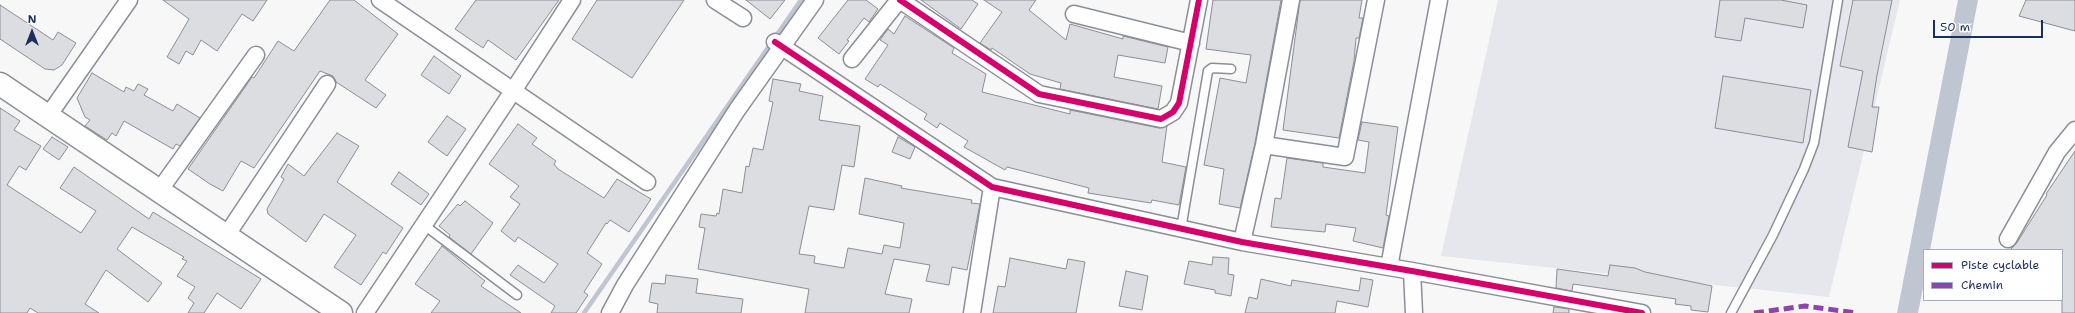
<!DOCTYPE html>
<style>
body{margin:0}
#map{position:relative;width:2075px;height:313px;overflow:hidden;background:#f7f7f8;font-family:"Shantell Sans",sans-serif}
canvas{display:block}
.legend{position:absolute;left:1923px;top:249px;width:140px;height:52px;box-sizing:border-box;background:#fff;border:1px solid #a4acbf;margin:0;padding:5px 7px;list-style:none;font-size:12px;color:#1b2f5e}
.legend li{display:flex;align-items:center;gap:8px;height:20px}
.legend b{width:20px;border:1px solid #a4acbf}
.north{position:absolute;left:12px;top:12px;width:40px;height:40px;-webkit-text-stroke:3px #fff;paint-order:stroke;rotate:0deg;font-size:11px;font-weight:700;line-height:16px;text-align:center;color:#1b2f5e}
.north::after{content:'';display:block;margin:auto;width:14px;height:18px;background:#1b2f5e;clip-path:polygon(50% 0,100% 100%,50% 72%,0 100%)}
.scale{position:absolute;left:1933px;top:20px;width:110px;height:18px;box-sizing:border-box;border:2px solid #1b2f5e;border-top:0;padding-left:5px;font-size:12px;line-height:14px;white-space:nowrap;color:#1b2f5e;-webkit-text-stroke:3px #fff;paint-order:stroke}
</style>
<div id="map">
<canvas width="2075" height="313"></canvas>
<ul class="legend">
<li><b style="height:5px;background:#d6006c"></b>Piste cyclable</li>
<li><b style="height:5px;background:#8e44ad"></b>Chemin</li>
</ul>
<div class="north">N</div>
<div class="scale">50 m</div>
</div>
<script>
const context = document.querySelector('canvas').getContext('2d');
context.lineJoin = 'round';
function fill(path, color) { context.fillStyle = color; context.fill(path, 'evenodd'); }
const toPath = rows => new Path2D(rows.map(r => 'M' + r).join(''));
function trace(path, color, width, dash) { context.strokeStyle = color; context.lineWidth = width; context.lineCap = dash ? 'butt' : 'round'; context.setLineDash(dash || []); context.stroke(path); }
const built = toPath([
 [1498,0,1900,0,1829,297,1441,256]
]);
const water = toPath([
 [1958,0,1978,0,1930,250,1924,250,1924,283,1918,313,1897,313]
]);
const stream = toPath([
 [584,313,801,0]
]);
const building = toPath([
 [163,0,267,0,253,21,242,14,217,51,201,40,193,55,186,51,179,64,167,57,189,19,163,0],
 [330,0,354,0,398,34,365,80,386,95,376,108,336,82,333,76,320,71,254,168,241,161,223,191,210,184,188,169,252,77,254,78,278,41,294,51,330,0],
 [476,0,559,0,516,60,488,40,483,48,455,29,476,0],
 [597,0,684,0,632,78,572,39,597,0],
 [746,0,785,0,770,19,746,0],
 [848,0,866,0,878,9,869,22,864,18,847,40,849,41,839,54,818,38,848,0],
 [921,0,972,0,978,4,961,29,921,0],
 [984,0,1036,0,1029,10,1066,40,1070,24,1123,39,1123,36,1168,47,1165,63,1118,55,1114,77,1162,86,1158,109,1060,89,1061,83,1030,74,992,48,991,50,980,43,1002,12,984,0],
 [1213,0,1281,0,1255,143,1240,208,1219,204,1224,169,1204,165,1220,78,1246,83,1251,55,1206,49,1213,0],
 [1300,0,1362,0,1359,18,1363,18,1359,38,1356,38,1354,61,1339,138,1283,130,1300,0],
 [1720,0,1781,0,1807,5,1803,28,1745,18,1741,41,1715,37,1720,0],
 [1853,0,1892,0,1877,75,1872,107,1879,107,1872,152,1848,147,1863,71,1840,66,1853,0],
 [2026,0,2075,0,2075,31,2019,16,2026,0],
 [0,5,53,40,58,32,76,43,62,65,54,70,45,69,0,39,0,5],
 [905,16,954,48,952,53,986,74,982,92,1070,114,1070,110,1159,128,1167,126,1162,162,1186,167,1179,205,1152,200,1151,203,1088,193,1089,188,1007,167,1005,170,964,147,968,141,940,123,937,128,924,119,927,114,880,84,878,87,865,79,888,45,880,40,888,29,894,34,905,16],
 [434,56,461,76,449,94,421,75,434,56],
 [92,73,124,92,126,87,134,91,138,84,148,89,144,95,173,111,177,104,200,118,180,146,176,144,173,149,124,121,116,136,112,133,107,140,85,126,90,120,85,117,77,98,92,73],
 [1723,76,1811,90,1803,143,1715,128,1723,76],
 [773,79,801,84,799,91,823,96,819,120,860,126,854,167,842,165,834,210,809,206,799,254,815,256,814,263,844,268,848,248,882,254,884,245,900,248,904,223,859,214,865,178,902,186,901,188,972,200,971,203,980,204,967,270,952,267,949,285,926,281,930,265,894,259,885,294,912,299,909,313,805,313,809,289,698,269,705,228,699,227,701,214,716,216,717,213,719,214,723,189,742,193,746,166,749,167,753,148,763,150,773,102,769,101,773,79],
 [0,108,20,121,14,130,41,146,26,170,19,166,7,185,81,233,96,211,60,188,74,167,149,219,153,212,261,279,241,309,217,293,204,313,188,313,194,303,188,298,195,287,177,276,187,261,182,259,184,257,132,227,117,249,162,283,148,302,106,270,85,304,99,313,38,313,30,308,27,313,0,313,0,108],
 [447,116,466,129,447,156,428,142,447,116],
 [1362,122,1398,127,1386,215,1389,216,1383,248,1353,241,1356,228,1326,224,1325,232,1271,227,1275,198,1281,199,1287,158,1323,163,1323,167,1365,173,1369,142,1358,140,1362,122],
 [518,124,537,138,532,144,556,161,554,164,558,169,604,198,617,179,651,199,629,232,610,220,607,224,606,223,587,253,602,264,584,292,588,295,576,313,551,313,555,306,510,275,518,265,544,283,558,264,518,237,515,242,501,231,520,204,510,197,519,186,489,164,518,124],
 [337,133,359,146,337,182,403,228,386,254,383,252,361,285,334,267,356,235,324,214,306,242,268,214,267,209,284,179,281,177,288,164,304,176,337,133],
 [52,137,68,147,59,160,43,149,52,137],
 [898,137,915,147,910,159,892,152,898,137],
 [2075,151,2075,313,2062,313,2062,250,2010,250,2016,244,2047,195,2046,194,2075,151],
 [399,172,429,194,421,205,391,184,399,172],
 [465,201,493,223,471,254,449,237,450,235,439,226,458,204,460,206,465,201],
 [442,246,485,281,481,286,521,313,431,313,440,301,415,284,442,246],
 [1213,257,1229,258,1228,274,1234,275,1231,296,1215,293,1215,290,1184,284,1189,261,1212,265,1213,257],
 [1010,258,1066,269,1068,259,1085,262,1076,313,993,313,998,286,1005,287,1010,258],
 [1610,265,1635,268,1645,272,1712,286,1708,312,1691,310,1691,306,1675,304,1676,299,1573,284,1572,291,1556,288,1557,269,1608,276,1610,265],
 [1126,271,1148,276,1142,310,1119,306,1126,271],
 [666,275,698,279,696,293,743,299,741,313,657,313,658,304,649,302,652,283,665,284,666,275],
 [1361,278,1373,280,1368,307,1337,301,1335,313,1245,313,1249,297,1257,299,1261,279,1291,286,1292,280,1359,291,1361,278],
 [1554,307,1569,309,1569,313,1553,313,1554,307]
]);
const lane = toPath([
 [424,225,517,295],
 [1181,229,1208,71,1212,68,1231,69],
 [1731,313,1773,235,1804,169,1814,143,1838,0]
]);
const street = toPath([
 [380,0,647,182],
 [715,0,743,18],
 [900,0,1039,94,1161,119,1173,112,1179,103,1199,0],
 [1074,14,1191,43],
 [775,42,992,187,1242,242,1412,271,1642,313],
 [852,59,899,0],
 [48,116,129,0],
 [1264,145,1345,157,1376,0],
 [159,191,256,55],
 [226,236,327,84],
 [2008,239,2057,152,2075,130],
 [1242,242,1264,145,1291,0],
 [1389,267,1439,0],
 [1412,271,1414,313],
 [365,313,513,91,572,0],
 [610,313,625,285,737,110,815,0],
 [972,313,992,187]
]);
const secondary = toPath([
 [0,84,341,313]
]);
const quiet = toPath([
 [1754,313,1805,306,1857,313]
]);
const cycleway = toPath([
 [900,0,1039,94,1161,119,1173,112,1179,103,1199,0],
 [775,42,992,187,1242,242,1412,271,1642,313]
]);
fill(built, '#e6e7ec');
fill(water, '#c0c5d2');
trace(stream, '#c0c5d2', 4.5);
fill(building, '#dcdde0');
trace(building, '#8a8e97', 1);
trace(lane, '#8a8e97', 11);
trace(street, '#8a8e97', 19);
trace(secondary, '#8a8e97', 25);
trace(lane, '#fefefe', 8);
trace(street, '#fefefe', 16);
trace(secondary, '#fefefe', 22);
trace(quiet, '#8e44ad', 5, [10, 5]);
trace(cycleway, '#d6006c', 6);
</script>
